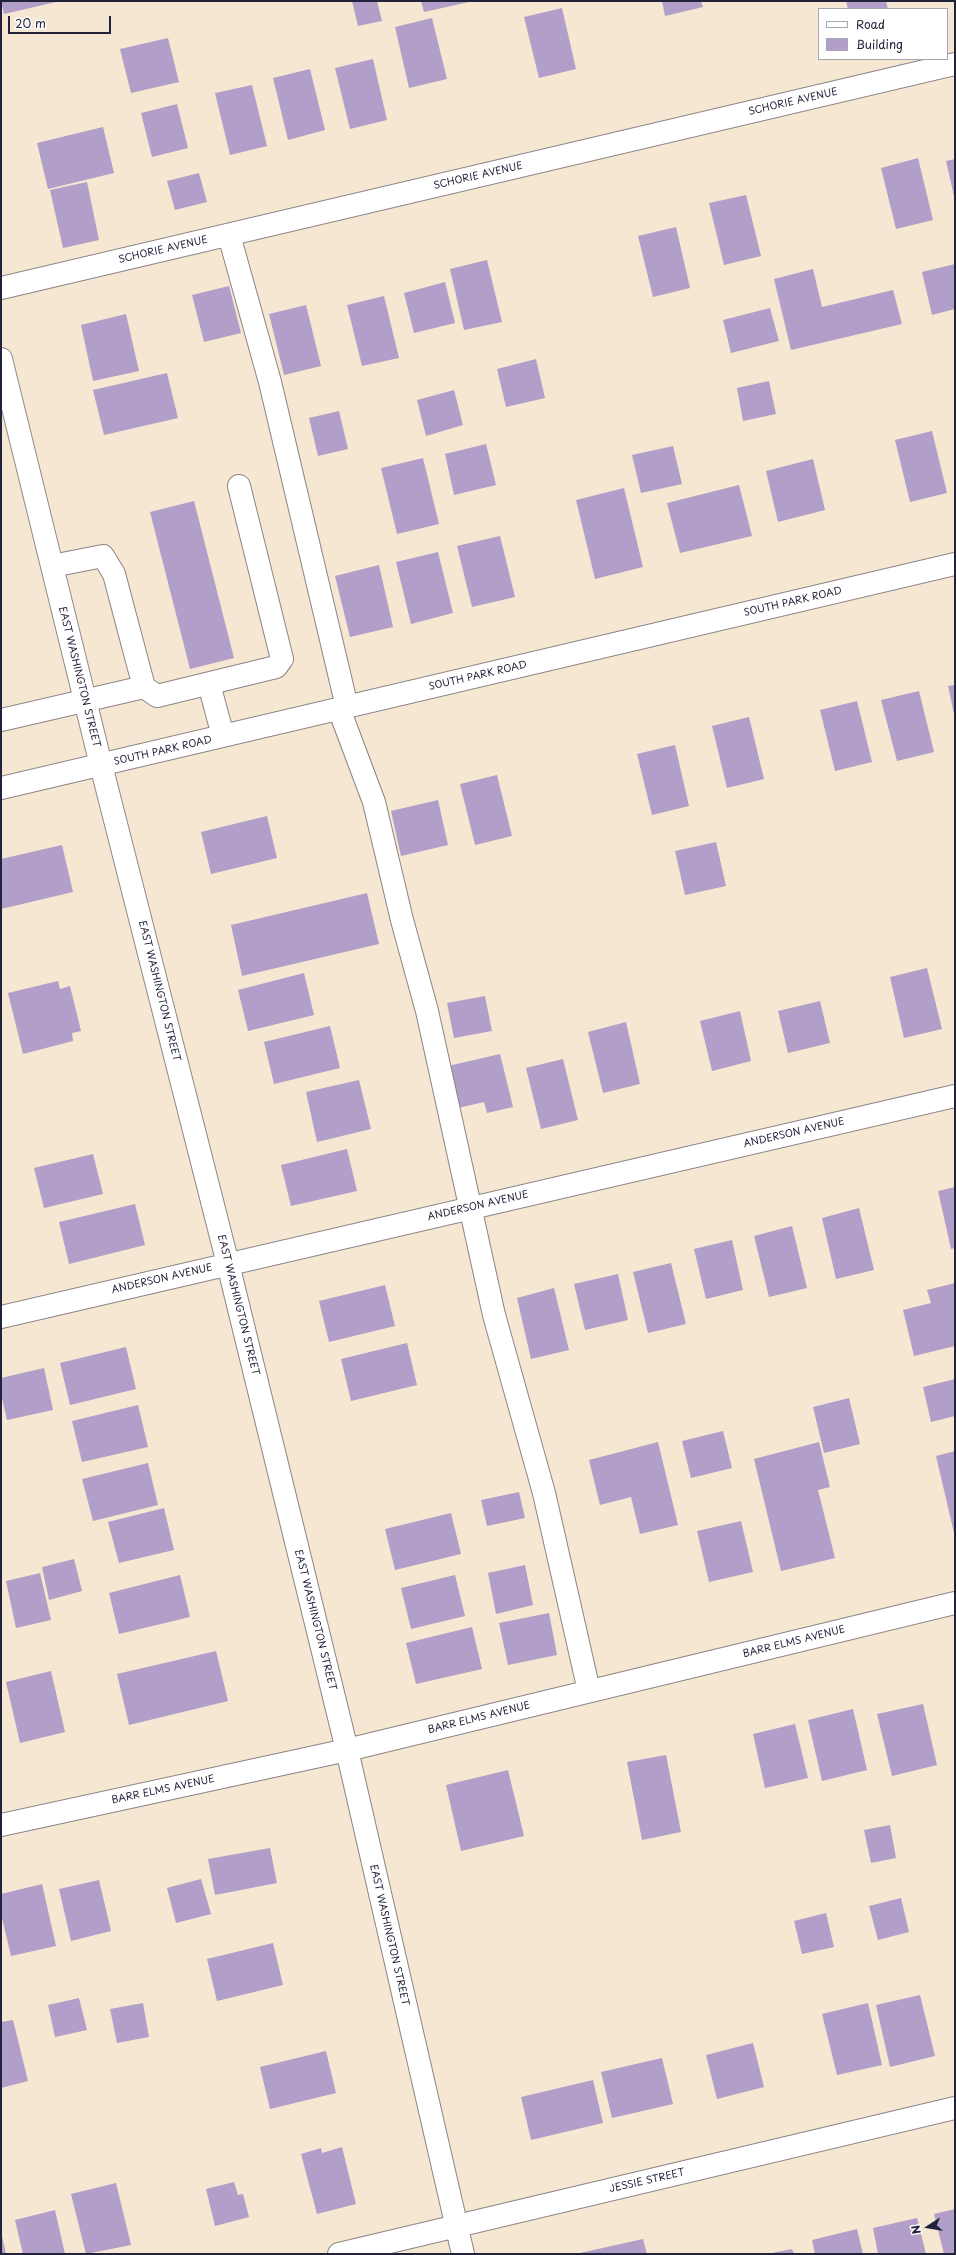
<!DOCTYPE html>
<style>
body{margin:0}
#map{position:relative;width:956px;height:2255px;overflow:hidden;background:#f5e7d1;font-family:"Playpen Sans",sans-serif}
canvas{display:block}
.frame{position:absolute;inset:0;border:2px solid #22223b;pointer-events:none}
.legend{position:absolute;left:818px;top:8px;width:130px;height:52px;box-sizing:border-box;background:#fff;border:1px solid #a7a7b1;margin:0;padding:5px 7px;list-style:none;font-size:12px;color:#22223b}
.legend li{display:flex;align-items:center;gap:8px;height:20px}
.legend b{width:20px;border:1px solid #a7a7b1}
.north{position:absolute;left:908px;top:2207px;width:40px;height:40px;-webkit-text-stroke:3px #fff;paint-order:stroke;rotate:258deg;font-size:11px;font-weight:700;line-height:16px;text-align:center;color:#22223b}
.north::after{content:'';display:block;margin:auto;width:14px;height:18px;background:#22223b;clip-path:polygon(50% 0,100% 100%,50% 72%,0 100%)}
.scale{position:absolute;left:8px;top:16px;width:103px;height:18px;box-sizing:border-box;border:2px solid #22223b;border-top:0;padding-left:5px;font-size:12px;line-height:14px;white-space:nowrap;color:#22223b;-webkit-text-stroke:3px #fff;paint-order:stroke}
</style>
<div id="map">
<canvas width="956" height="2255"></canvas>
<div class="frame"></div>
<ul class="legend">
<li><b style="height:5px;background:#fff"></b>Road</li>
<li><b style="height:11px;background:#b19fc9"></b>Building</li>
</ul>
<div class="north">N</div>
<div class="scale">20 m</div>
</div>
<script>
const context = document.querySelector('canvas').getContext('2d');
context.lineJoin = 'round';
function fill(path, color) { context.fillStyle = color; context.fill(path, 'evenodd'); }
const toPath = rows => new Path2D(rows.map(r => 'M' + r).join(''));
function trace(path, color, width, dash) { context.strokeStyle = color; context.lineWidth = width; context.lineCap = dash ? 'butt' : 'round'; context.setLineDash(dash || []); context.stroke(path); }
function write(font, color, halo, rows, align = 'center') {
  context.font = font + ' "Playpen Sans",sans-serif'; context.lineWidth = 3; context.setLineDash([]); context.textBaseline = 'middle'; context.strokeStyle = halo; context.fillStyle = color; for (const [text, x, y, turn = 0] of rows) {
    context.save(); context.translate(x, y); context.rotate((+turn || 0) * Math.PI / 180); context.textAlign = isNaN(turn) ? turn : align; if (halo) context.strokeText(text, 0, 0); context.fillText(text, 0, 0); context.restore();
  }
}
const building = toPath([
 [1,1,56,1,56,2,4,14],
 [352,1,377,1,382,21,358,26],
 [421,1,469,1,469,2,424,12],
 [662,1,701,1,703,7,665,16],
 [846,1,886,1,888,9,848,9],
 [562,8,576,69,539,78,524,17],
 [432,18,447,79,409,88,395,27],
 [168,38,179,82,131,93,120,49],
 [373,59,387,120,350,129,335,68],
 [310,69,325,130,288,140,273,78],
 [252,85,267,146,230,155,215,93],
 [177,104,188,148,152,157,141,113],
 [103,127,114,173,48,189,37,143],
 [918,158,933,220,896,229,881,168],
 [955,159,955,196,954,196,946,161],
 [199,173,207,202,175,210,167,181],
 [87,182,99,240,63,248,50,190],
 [746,195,761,256,724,265,709,203],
 [676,227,690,288,653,297,638,236],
 [487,260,502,322,464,330,450,269],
 [955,264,955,309,932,315,922,272],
 [813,269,822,307,893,290,902,324,791,350,774,279],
 [445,282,455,323,414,333,404,293],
 [229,286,241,333,204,342,192,295],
 [384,296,399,358,362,366,347,305],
 [306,305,321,366,284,375,269,314],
 [770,308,779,341,731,353,723,320],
 [126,314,139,371,93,381,81,325],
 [536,359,545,398,506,407,497,369],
 [167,373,178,418,104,435,93,390],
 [769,381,776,414,743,421,737,388],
 [454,390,463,425,426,436,417,400],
 [339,411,348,449,318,456,309,418],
 [932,431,947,493,910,502,895,440],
 [486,444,496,485,454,495,445,454],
 [673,446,682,484,641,493,632,455],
 [423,458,439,524,397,534,381,468],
 [813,459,825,510,778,522,766,471],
 [739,485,752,536,680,553,667,503],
 [624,488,643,567,595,579,576,500],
 [194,501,234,658,190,669,150,512],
 [500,536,515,597,472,607,457,546],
 [438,552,453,613,411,624,396,562],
 [379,565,393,627,350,637,335,576],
 [955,685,955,714,954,714,948,686],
 [919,691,934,752,897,761,881,700],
 [857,701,872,762,835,771,820,710],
 [749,717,764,779,727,788,712,726],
 [675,745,689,806,652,815,637,754],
 [497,775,512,836,475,845,460,784],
 [438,800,448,845,401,856,391,811],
 [267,816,277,858,211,874,201,832],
 [716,842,726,886,685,895,675,851],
 [62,845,73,892,1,909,1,859],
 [367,893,379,944,242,976,231,925],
 [927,968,942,1029,904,1038,890,977],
 [304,973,314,1015,248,1031,238,990],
 [58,981,60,989,70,986,81,1031,72,1033,73,1041,23,1054,8,993],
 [485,996,492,1031,454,1038,447,1003],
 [820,1001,830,1043,788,1053,778,1011],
 [740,1011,751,1061,712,1071,700,1021],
 [626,1022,640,1084,603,1093,588,1032],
 [330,1026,340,1068,274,1084,264,1042],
 [500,1054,513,1107,487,1113,484,1102,458,1108,448,1066],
 [563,1059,578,1120,541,1129,526,1068],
 [359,1080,371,1129,317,1142,306,1092],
 [347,1149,357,1191,291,1206,281,1165],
 [93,1154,103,1194,44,1208,34,1168],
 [955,1187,955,1248,951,1249,938,1191],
 [135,1204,145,1245,69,1264,59,1222],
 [859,1208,874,1270,836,1279,822,1218],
 [792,1226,807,1288,769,1297,754,1236],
 [732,1240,743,1290,706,1299,694,1249],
 [671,1263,686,1324,648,1333,633,1272],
 [618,1274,628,1320,585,1330,574,1284],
 [955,1283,955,1346,914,1356,903,1310,931,1303,927,1290],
 [385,1285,395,1326,329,1342,319,1301],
 [554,1288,569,1350,531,1359,517,1298],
 [407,1343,417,1385,351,1401,341,1359],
 [126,1347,136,1389,70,1405,60,1363],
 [44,1368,53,1410,7,1420,1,1394,1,1378],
 [955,1379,955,1416,931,1422,923,1387],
 [849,1398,860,1444,824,1453,813,1407],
 [138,1405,148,1447,82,1462,72,1421],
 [723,1431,732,1468,691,1478,682,1441],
 [658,1442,678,1525,640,1534,631,1497,600,1505,589,1460],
 [819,1442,830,1487,818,1490,835,1558,781,1571,754,1459],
 [955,1451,955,1533,954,1533,936,1456],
 [148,1463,158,1505,93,1521,82,1479],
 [519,1492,525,1518,487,1526,481,1500],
 [164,1508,174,1550,119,1563,108,1522],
 [451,1513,461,1554,395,1570,385,1529],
 [741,1521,753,1572,709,1582,697,1531],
 [74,1559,82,1591,49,1600,42,1567],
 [525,1565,533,1605,496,1614,488,1573],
 [40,1573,51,1620,16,1628,6,1581],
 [180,1575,190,1617,119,1634,109,1593],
 [455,1575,465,1616,411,1629,401,1588],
 [549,1613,557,1655,508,1665,499,1623],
 [472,1627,482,1669,416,1684,406,1643],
 [216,1651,228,1701,129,1725,117,1674],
 [51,1671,65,1732,20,1743,6,1682],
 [923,1704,937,1765,892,1776,877,1714],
 [853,1709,867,1770,822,1781,808,1720],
 [795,1724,808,1778,765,1788,753,1734],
 [666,1755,681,1832,642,1840,627,1762],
 [508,1770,524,1836,461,1851,446,1785],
 [890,1825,896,1858,871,1863,864,1830],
 [270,1848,277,1883,215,1895,208,1859],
 [201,1879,211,1914,176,1923,167,1888],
 [99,1880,111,1931,71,1941,59,1889],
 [42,1884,56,1946,11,1956,1,1914,1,1894],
 [901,1898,909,1932,878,1940,869,1906],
 [826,1913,834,1947,802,1954,794,1921],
 [273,1943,283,1985,217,2001,207,1959],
 [920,1995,935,2056,890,2067,876,2005],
 [79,1998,87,2030,55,2037,48,2005],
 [143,2003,149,2037,117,2043,110,2009],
 [868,2003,882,2065,837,2075,822,2014],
 [13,2020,28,2081,1,2088,1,2022],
 [753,2043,764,2087,717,2099,706,2055],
 [326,2051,336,2093,270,2109,260,2067],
 [662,2058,673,2104,612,2118,601,2072],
 [593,2080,603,2123,531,2140,521,2097],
 [342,2147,356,2204,317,2214,301,2154,321,2148,322,2153],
 [234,2182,238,2195,243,2194,249,2217,215,2226,206,2189],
 [116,2183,131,2245,86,2254,71,2194],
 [955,2209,955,2254,944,2254,934,2214],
 [55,2210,65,2254,23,2254,15,2220],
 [917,2218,926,2254,878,2254,873,2228],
 [857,2229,863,2254,815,2254,812,2240],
 [2,2236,6,2254,1,2254],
 [643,2239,647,2254,580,2254,580,2253],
 [792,2249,794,2254,772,2254,772,2253]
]);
const minor = toPath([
 [229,235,270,382,347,707],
 [1,288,955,64],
 [1,359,101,765,228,1264,347,1750,463,2254],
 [209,684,223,736],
 [144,687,157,696,276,667,282,659,239,486],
 [339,709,374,802,402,920,427,1011,494,1315,544,1493,589,1691],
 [1,720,144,687,114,574,103,556,52,566],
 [1,788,955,564],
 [1,1317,955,1096],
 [1,1825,347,1750,955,1603],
 [339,2254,955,2108]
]);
const streetNames = [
 ["SCHORIE AVENUE",793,102,-13],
 ["SCHORIE AVENUE",478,176,-13],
 ["SCHORIE AVENUE",163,250,-13],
 ["SOUTH PARK ROAD",793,602,-13],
 ["SOUTH PARK ROAD",478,676,-13],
 ["EAST WASHINGTON STREET",79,677,76],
 ["SOUTH PARK ROAD",163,751,-13],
 ["EAST WASHINGTON STREET",159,991,76],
 ["ANDERSON AVENUE",794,1133,-13],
 ["ANDERSON AVENUE",478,1206,-13],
 ["ANDERSON AVENUE",162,1279,-13],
 ["EAST WASHINGTON STREET",238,1305,76],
 ["EAST WASHINGTON STREET",315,1620,76],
 ["BARR ELMS AVENUE",794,1642,-14],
 ["BARR ELMS AVENUE",479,1718,-14],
 ["BARR ELMS AVENUE",163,1790,-12],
 ["EAST WASHINGTON STREET",389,1935,77],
 ["JESSIE STREET",647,2181,-13]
];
fill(building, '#b19fc9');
trace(minor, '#8c8486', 24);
trace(minor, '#fff', 22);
write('10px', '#22223b', '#fff', streetNames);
</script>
